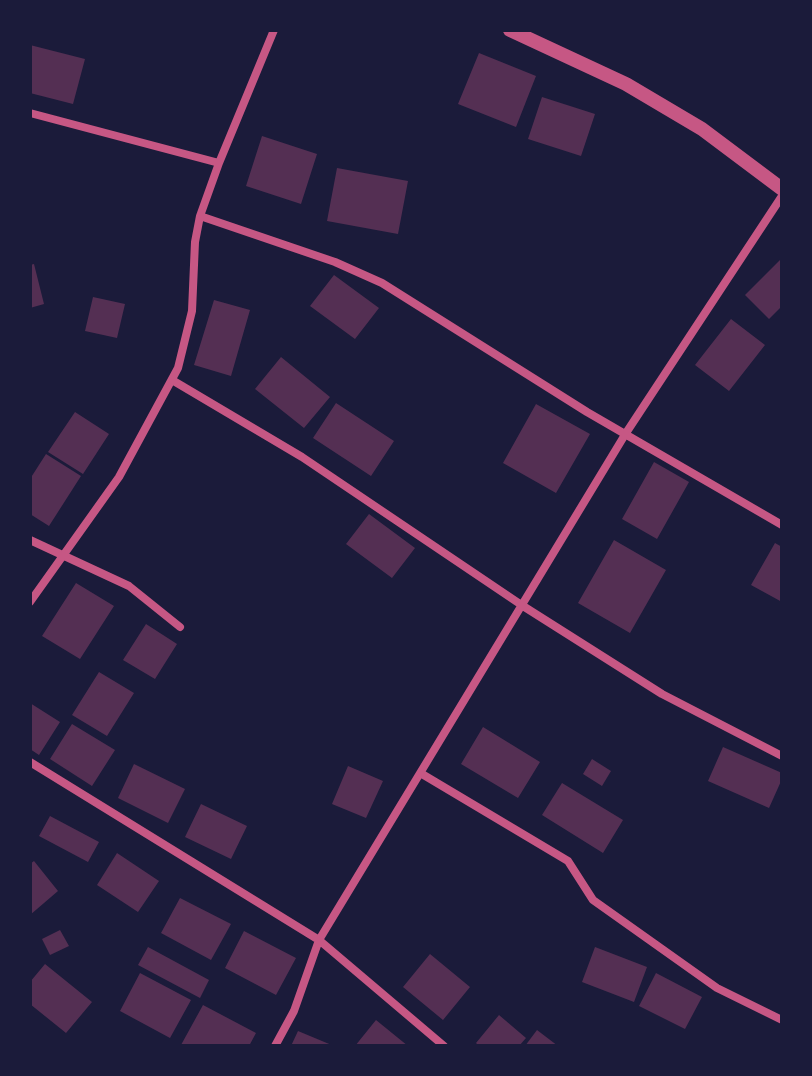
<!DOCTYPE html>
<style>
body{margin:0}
#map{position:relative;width:812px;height:1076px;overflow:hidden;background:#1b1b3a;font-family:"Zilla Slab",serif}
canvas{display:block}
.frame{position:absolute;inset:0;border:32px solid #1b1b3a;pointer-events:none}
</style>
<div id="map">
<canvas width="812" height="1076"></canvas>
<div class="frame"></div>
</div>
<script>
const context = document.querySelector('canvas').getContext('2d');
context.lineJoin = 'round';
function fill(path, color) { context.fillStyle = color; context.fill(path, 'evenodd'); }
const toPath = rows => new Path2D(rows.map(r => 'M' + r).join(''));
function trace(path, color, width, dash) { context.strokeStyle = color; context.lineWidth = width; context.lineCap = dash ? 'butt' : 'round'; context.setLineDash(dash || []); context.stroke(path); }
const building = toPath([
 [30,45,85,59,73,104,30,93],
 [479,53,536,76,516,127,458,104],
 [542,97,595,114,581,156,528,139],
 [262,136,317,154,301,204,246,186],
 [337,168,408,181,398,234,327,221],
 [780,260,782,306,769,319,745,295],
 [34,264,44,304,30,308,30,265],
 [334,275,379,308,355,339,310,306],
 [93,297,125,304,117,338,85,331],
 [214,300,250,310,231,376,194,365],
 [731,319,765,345,729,391,695,365],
 [281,357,330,397,304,428,255,389],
 [336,403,394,441,371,476,313,438],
 [536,404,590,434,556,493,503,463],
 [75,412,109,434,83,474,48,452],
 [46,454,81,476,49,526,30,514,30,479],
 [654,462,689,482,657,539,622,519],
 [369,514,415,548,392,578,346,544],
 [614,540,666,570,630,633,578,603],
 [775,543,782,547,782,602,751,585],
 [76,583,114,606,80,659,42,636],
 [146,624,177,644,155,679,123,660],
 [99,672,134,693,107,736,72,715],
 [30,703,60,722,39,755,30,749],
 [72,724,115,750,92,786,50,759],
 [483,727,540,762,518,798,461,764],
 [723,747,782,773,782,779,769,808,708,781],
 [592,759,611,771,602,786,583,774],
 [134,764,185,789,168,823,118,798],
 [348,766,383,781,366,818,332,804],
 [562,783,623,820,603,853,542,815],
 [201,804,247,826,231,859,185,837],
 [50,816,99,842,88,862,39,836],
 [117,853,159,881,138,912,97,885],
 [34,861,58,891,30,915,30,864],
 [180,898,231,924,211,960,161,933],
 [60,930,69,946,50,955,42,939],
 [244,931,296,958,276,995,225,968],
 [148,947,209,980,200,998,138,965],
 [595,947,647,967,634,1002,582,982],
 [430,954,470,987,443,1020,403,987],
 [45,964,92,1002,66,1033,30,1004,30,982],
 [140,973,191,1000,170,1038,120,1011],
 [656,973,702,997,685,1029,639,1006],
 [203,1005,256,1033,249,1046,181,1045],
 [499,1015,526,1038,519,1046,479,1046,476,1043],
 [376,1020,408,1046,355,1046],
 [537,1030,558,1046,525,1046],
 [298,1031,334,1046,291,1046]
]);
const minor = toPath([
 [30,113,219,163],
 [200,216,335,262,382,283,587,412,782,525],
 [172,380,302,457,523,606,662,694,782,756],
 [30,540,129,586,180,627],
 [30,602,119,477,178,368,192,311,195,242,200,216,219,163,274,30],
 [30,762,319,940,444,1046],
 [422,774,568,861,593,900,717,988,782,1020],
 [275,1046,294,1011,319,940,626,433,782,196]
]);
const tertiary = toPath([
 [510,30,626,84,702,129,782,189]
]);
fill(building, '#542f53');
trace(minor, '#c65784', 8);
trace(tertiary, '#c65784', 14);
</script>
